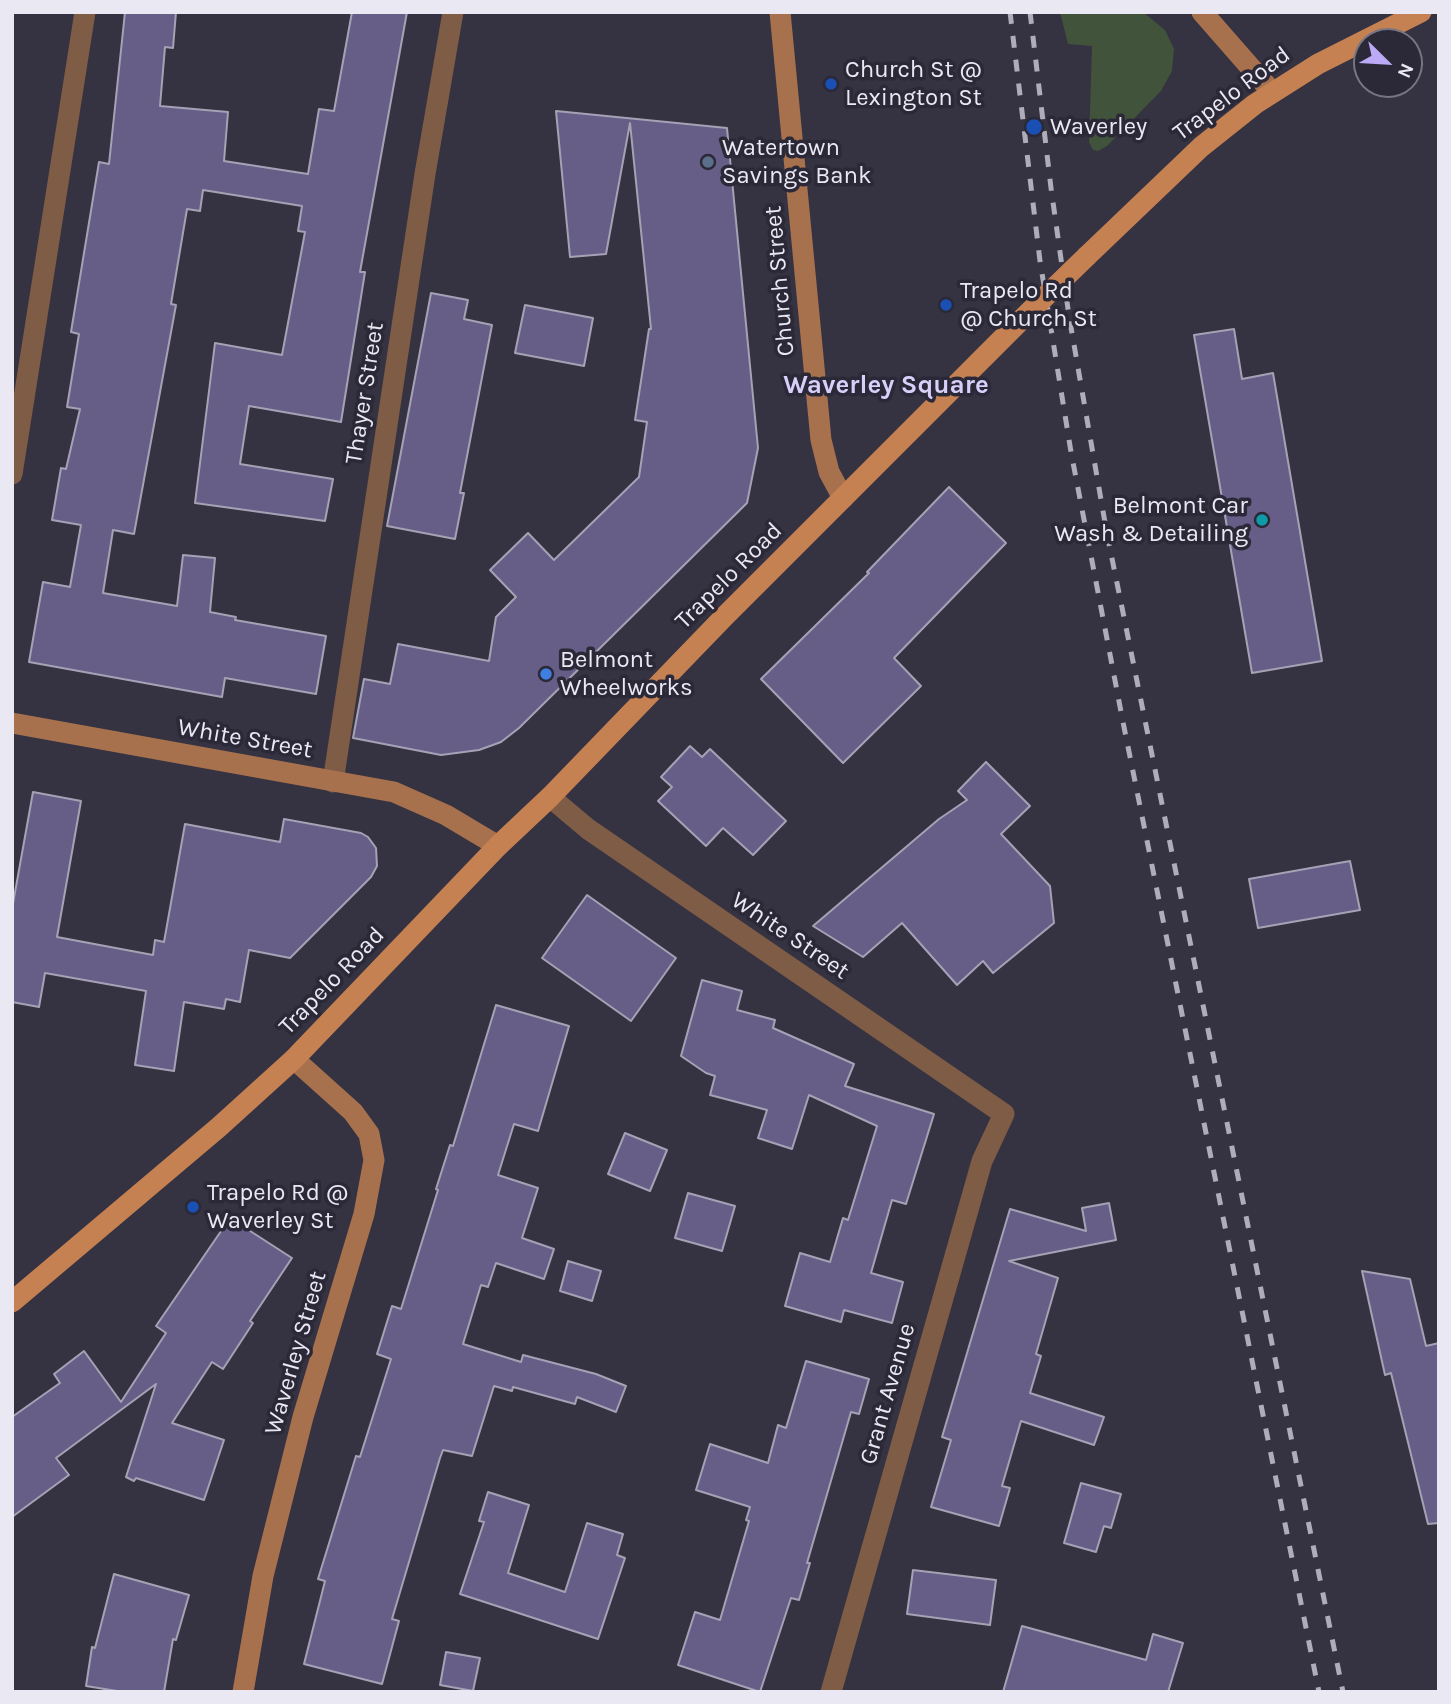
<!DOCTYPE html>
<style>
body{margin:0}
#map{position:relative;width:1451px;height:1704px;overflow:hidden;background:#353241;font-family:Karla,sans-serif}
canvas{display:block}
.frame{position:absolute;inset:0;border:14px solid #eae8f3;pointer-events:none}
.north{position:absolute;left:1353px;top:28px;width:70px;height:70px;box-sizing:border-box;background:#2b2837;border:2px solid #777582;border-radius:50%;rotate:114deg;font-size:19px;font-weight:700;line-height:28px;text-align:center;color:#eae8f3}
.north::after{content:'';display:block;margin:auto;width:24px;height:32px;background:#bbaaf6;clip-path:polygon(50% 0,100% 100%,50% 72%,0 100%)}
</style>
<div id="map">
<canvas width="1451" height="1704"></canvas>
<div class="frame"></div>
<div class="north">N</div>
</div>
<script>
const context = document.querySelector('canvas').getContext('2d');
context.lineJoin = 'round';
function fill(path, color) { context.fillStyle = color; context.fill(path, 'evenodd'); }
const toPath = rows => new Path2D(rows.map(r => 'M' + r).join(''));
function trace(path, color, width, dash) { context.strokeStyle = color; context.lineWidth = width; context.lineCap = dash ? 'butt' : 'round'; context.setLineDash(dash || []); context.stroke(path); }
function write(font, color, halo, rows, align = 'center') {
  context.font = font + ' Karla,sans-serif'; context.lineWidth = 7; context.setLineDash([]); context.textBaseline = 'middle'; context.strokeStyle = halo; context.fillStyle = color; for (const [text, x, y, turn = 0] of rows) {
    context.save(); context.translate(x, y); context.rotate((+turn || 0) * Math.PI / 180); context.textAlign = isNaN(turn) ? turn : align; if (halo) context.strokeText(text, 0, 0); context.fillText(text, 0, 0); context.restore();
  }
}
const green = toPath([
 [1060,12,1143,12,1165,30,1174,49,1172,71,1161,91,1107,146,1098,151,1093,150,1089,142,1092,46,1068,44]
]);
const building = toPath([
 [125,12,176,12,173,48,165,47,160,106,228,112,224,161,308,174,319,109,334,111,352,12,407,12,360,272,365,272,341,422,249,406,240,464,333,479,325,521,195,503,215,343,282,355,305,232,298,231,302,206,203,190,200,211,187,209,171,304,176,305,134,534,113,530,103,593,177,606,183,555,215,558,210,612,236,617,235,620,326,636,316,694,225,678,222,697,29,662,43,582,70,587,81,525,52,520,61,468,66,469,80,409,67,407,79,334,71,332,99,162,109,164,125,12],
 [556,111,727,128,758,448,747,503,519,728,501,742,479,750,441,755,353,738,364,679,390,684,398,644,489,661,496,617,516,597,490,570,528,533,554,560,639,477,647,422,635,420,649,329,651,329,630,123,606,254,570,257,556,111],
 [431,293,468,300,464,319,492,325,460,493,464,493,455,539,387,526,431,293],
 [525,305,593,318,584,366,515,353,525,305],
 [1234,329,1242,379,1273,373,1322,661,1252,673,1194,335,1234,329],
 [949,487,1006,543,894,658,921,686,843,763,761,679,869,573,867,572,949,487],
 [690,746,702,757,710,749,786,821,753,855,723,828,706,846,658,801,672,787,661,777,690,746],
 [986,762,1030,806,1001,834,1050,886,1054,923,993,973,983,961,957,985,902,923,863,957,813,926,939,819,967,800,958,791,986,762],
 [33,792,81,801,57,937,153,955,155,940,164,942,185,824,280,842,284,819,361,833,368,837,376,848,377,866,371,877,290,958,249,950,240,1002,226,999,224,1009,184,1002,174,1071,135,1065,146,991,45,973,39,1007,12,1002,12,909,33,792],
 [1350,861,1360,910,1258,928,1249,879,1350,861],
 [587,895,676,958,631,1021,542,958,587,895],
 [702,980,742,991,737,1010,775,1020,773,1028,854,1064,845,1086,934,1114,906,1204,892,1200,871,1273,903,1282,892,1323,844,1310,841,1322,785,1306,800,1253,830,1262,843,1218,848,1220,877,1126,809,1095,792,1149,758,1138,767,1110,710,1095,715,1076,706,1073,681,1056,702,980],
 [496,1005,569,1026,538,1131,514,1124,498,1175,538,1188,522,1238,554,1249,544,1279,496,1263,488,1287,481,1285,463,1344,521,1362,523,1355,596,1374,626,1386,616,1412,577,1397,575,1404,513,1387,512,1391,494,1386,472,1456,443,1450,440,1458,392,1619,399,1621,382,1684,304,1664,325,1581,318,1579,356,1456,360,1457,391,1359,377,1354,392,1306,401,1309,438,1190,436,1189,450,1145,453,1146,496,1005],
 [625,1133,667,1150,650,1191,608,1174,625,1133],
 [688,1193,735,1206,722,1251,675,1238,688,1193],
 [1109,1203,1116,1240,1009,1261,1058,1278,1036,1354,1041,1356,1030,1393,1104,1417,1094,1445,1021,1421,1002,1486,1010,1488,999,1526,931,1507,951,1440,942,1437,1010,1209,1086,1231,1082,1208,1109,1203],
 [230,1218,292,1258,250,1321,253,1323,223,1369,212,1362,172,1423,224,1440,204,1500,136,1478,134,1481,126,1477,156,1384,56,1458,69,1475,12,1517,12,1417,60,1383,54,1374,84,1351,121,1402,166,1333,156,1326,230,1218],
 [568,1261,601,1271,592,1301,560,1291,568,1261],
 [1362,1271,1410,1279,1426,1346,1439,1343,1439,1523,1428,1524,1391,1373,1385,1375,1362,1271],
 [806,1361,869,1379,859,1414,851,1412,807,1563,810,1563,799,1600,791,1598,760,1692,678,1665,695,1612,720,1620,749,1521,746,1520,750,1507,696,1490,710,1444,768,1463,778,1425,786,1428,806,1361],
 [1081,1483,1121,1494,1111,1528,1104,1526,1096,1552,1064,1543,1081,1483],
 [488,1492,529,1505,508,1573,565,1592,587,1523,623,1534,617,1555,625,1558,598,1639,460,1594,484,1522,479,1521,488,1492],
 [913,1570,996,1580,990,1625,907,1614,913,1570],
 [114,1574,189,1595,176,1640,173,1639,164,1692,123,1692,86,1686,92,1647,95,1648,114,1574],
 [1022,1626,1146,1660,1153,1634,1183,1643,1168,1692,1003,1692,1022,1626],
 [446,1652,480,1658,473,1691,440,1685,446,1652]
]);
const street = toPath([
 [12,474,85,12],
 [333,782,425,174,453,12],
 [550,797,588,829,1004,1114,982,1161,831,1692]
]);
const secondary = toPath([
 [780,12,821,440,829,472,843,498],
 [1202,12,1272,92],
 [12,723,394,792,446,815,498,846],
 [243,1692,263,1576,303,1417,364,1214,374,1160,369,1134,353,1112,294,1059]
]);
const primary = toPath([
 [1087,256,1201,147,1255,104,1318,64,1421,12],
 [12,1302,219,1127,294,1059,498,846,550,797,723,618,1021,320]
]);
const rail = toPath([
 [1010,12,1040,261,1071,452,1123,722,1319,1692],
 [1030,12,1051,188,1069,316,1107,534,1343,1692]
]);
const primaryBridge = toPath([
 [1021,320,1087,256]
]);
const markers = [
 [831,84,7,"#1a4fb4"],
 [1034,127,9,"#1a4fb4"],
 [708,162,7,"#5c6f8a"],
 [946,305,7,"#1a4fb4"],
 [1262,520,7,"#0f9aa8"],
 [546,674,7,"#3f7fe0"],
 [193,1207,7,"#1a4fb4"]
];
const poiNames = [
 ["Church St @",845,70],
 ["Lexington St",845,98],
 ["Waverley",1050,127],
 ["Watertown",722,148],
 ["Savings Bank",722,176],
 ["Trapelo Rd",960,291],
 ["@ Church St",960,319],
 ["Belmont Car",1248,506,"right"],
 ["Wash & Detailing",1248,534,"right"],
 ["Belmont",560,660],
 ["Wheelworks",560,688],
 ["Trapelo Rd @",207,1193],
 ["Waverley St",207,1221]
];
const streetNames = [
 ["Trapelo Road",1232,94,-37],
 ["Church Street",780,281,-95],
 ["Thayer Street",365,393,-81],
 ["Trapelo Road",729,576,-45],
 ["White Street",245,739,10],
 ["White Street",790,936,34],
 ["Trapelo Road",332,981,-46],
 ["Waverley Street",296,1353,-74],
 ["Grant Avenue",888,1394,-74]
];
const neighbourhoodNames = [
 ["Waverley Square",886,386]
];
fill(green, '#42533b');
fill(building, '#675e88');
trace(building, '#a5a2b5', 2);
trace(street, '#7f5c46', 21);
trace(secondary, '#a7714e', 21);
trace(primary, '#c68152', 21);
trace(rail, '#afadb9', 5, [12, 12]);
trace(primaryBridge, '#c68152', 21);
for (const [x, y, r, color] of markers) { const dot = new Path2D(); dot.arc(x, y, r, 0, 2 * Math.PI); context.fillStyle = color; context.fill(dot); trace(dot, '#2b2837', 2.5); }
write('24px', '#eae8f3', '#2b2837', poiNames, 'left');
write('24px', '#eae8f3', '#2b2837', streetNames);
write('bold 26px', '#d8d0fb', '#2b2837', neighbourhoodNames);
</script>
